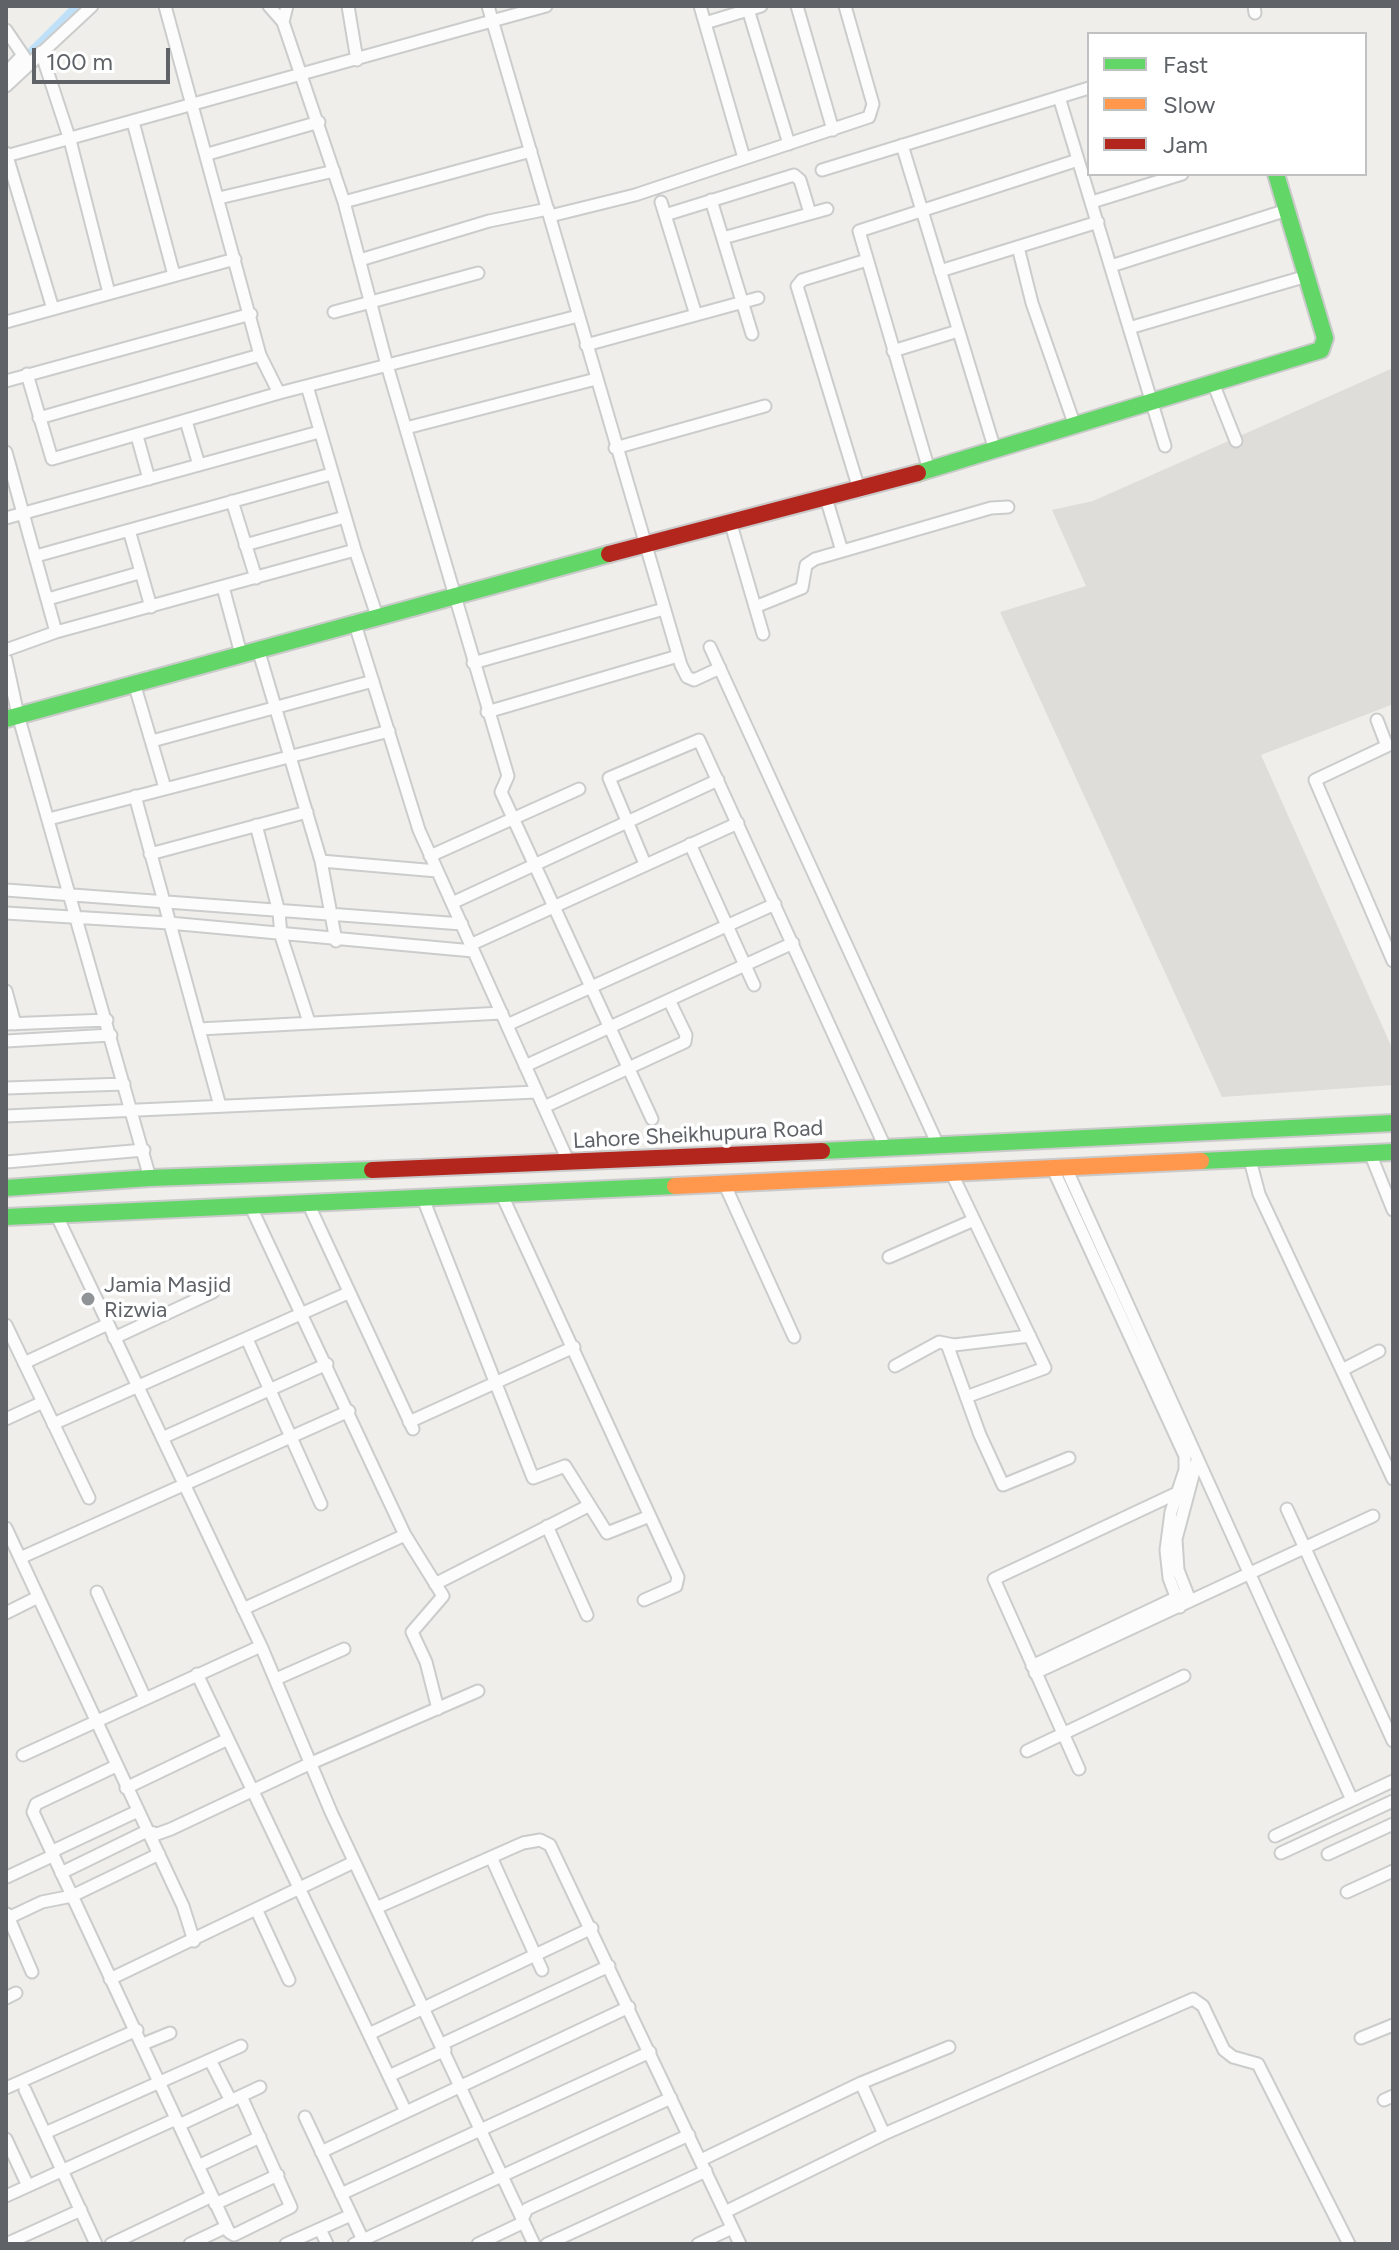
<!DOCTYPE html>
<style>
body{margin:0}
#map{position:relative;width:1399px;height:2250px;overflow:hidden;background:#efeeea;font-family:Figtree,sans-serif}
canvas{display:block}
.frame{position:absolute;inset:0;border:8px solid #5f6368;pointer-events:none}
.legend{position:absolute;left:1087px;top:32px;width:280px;height:144px;box-sizing:border-box;background:#fff;border:2px solid #bfc1c3;margin:0;padding:10px 14px;list-style:none;font-size:24px;color:#5f6368}
.legend li{display:flex;align-items:center;gap:16px;height:40px}
.legend b{width:40px;border:2px solid #bfc1c3}
.scale{position:absolute;left:32px;top:48px;width:138px;height:36px;box-sizing:border-box;border:4px solid #5f6368;border-top:0;padding-left:10px;font-size:24px;line-height:28px;white-space:nowrap;color:#5f6368;-webkit-text-stroke:6px #fff;paint-order:stroke}
</style>
<div id="map">
<canvas width="1399" height="2250"></canvas>
<div class="frame"></div>
<ul class="legend">
<li><b style="height:10px;background:#63d668"></b>Fast</li>
<li><b style="height:10px;background:#ff974d"></b>Slow</li>
<li><b style="height:10px;background:#b3261e"></b>Jam</li>
</ul>
<div class="scale">100 m</div>
</div>
<script>
const context = document.querySelector('canvas').getContext('2d');
context.lineJoin = 'round';
function fill(path, color) { context.fillStyle = color; context.fill(path, 'evenodd'); }
const toPath = rows => new Path2D(rows.map(r => 'M' + r).join(''));
function trace(path, color, width, dash) { context.strokeStyle = color; context.lineWidth = width; context.lineCap = dash ? 'butt' : 'round'; context.setLineDash(dash || []); context.stroke(path); }
function write(font, color, halo, rows, align = 'center') {
  context.font = font + ' Figtree,sans-serif'; context.lineWidth = 7; context.setLineDash([]); context.textBaseline = 'middle'; context.strokeStyle = halo; context.fillStyle = color; for (const [text, x, y, turn = 0] of rows) {
    context.save(); context.translate(x, y); context.rotate((+turn || 0) * Math.PI / 180); context.textAlign = isNaN(turn) ? turn : align; if (halo) context.strokeText(text, 0, 0); context.fillText(text, 0, 0); context.restore();
  }
}
const industrial = toPath([
 [1393,368,1393,709,1391,705,1261,755,1393,1050,1393,1085,1222,1097,1000,612,1086,586,1052,510,1093,501]
]);
const canal = toPath([
 [20,64,78,6]
]);
const street = toPath([
 [165,6,260,355,279,393],
 [269,6,283,22],
 [287,6,283,22,344,202,387,365,508,776,501,792,652,1119],
 [348,6,357,60],
 [488,6,681,665,687,677,694,680,720,668],
 [700,6,744,158],
 [747,6,789,144],
 [797,6,833,130],
 [1254,6,1255,13],
 [705,23,761,6],
 [6,30,29,64],
 [41,52,70,140,109,293],
 [6,73,21,57],
 [6,86,92,6],
 [1059,97,1165,446],
 [133,122,174,275],
 [902,145,995,450],
 [6,153,53,309],
 [208,154,319,122],
 [6,156,546,6],
 [822,170,1089,88],
 [219,198,334,171],
 [711,200,752,334],
 [344,202,531,151],
 [661,202,696,315],
 [1092,202,1182,174],
 [665,215,794,175,800,180,810,213],
 [550,216,635,195,869,117,873,104,845,6],
 [723,238,827,209],
 [1018,247,1032,303,1075,426],
 [360,260,489,221,548,209],
 [1111,266,1287,210],
 [940,271,1098,222],
 [334,312,478,273],
 [6,322,235,259],
 [1129,328,1307,276],
 [586,345,758,298],
 [893,351,958,331],
 [27,374,52,459,279,393,578,316],
 [6,381,251,314],
 [1213,383,1236,441],
 [307,386,355,550],
 [39,418,260,355],
 [186,421,199,465],
 [406,428,596,379],
 [137,436,149,479],
 [615,448,765,406],
 [6,452,56,632],
 [929,470,859,231,1078,160],
 [859,489,797,286,802,280,867,260],
 [826,498,842,551],
 [232,501,256,578],
 [6,518,319,432],
 [730,521,763,634],
 [129,530,151,607],
 [245,545,345,517],
 [36,556,331,474],
 [223,587,241,654],
 [48,599,139,573],
 [755,607,802,588,806,565,815,559,991,508,1008,507],
 [354,621,419,830,569,1163],
 [710,647,938,1145],
 [258,649,321,861,336,941],
 [6,650,56,632,355,550,377,616],
 [6,660,18,715,150,1178],
 [473,663,664,609],
 [134,683,165,788],
 [487,712,678,656],
 [1377,720,1387,746,1315,780,1393,961],
 [152,741,373,681],
 [135,796,220,1106],
 [49,819,389,731],
 [256,825,279,912,281,936,309,1022],
 [690,844,754,985],
 [150,854,307,812],
 [430,856,579,789],
 [321,861,437,871],
 [645,864,609,778,699,740,885,1147],
 [6,890,462,924],
 [452,903,718,780],
 [6,913,169,923,473,951],
 [470,945,738,823],
 [6,991,15,1024],
 [6,1024,107,1020],
 [507,1025,775,904],
 [199,1029,502,1013],
 [6,1041,111,1035],
 [525,1066,793,943],
 [6,1088,124,1084],
 [544,1107,685,1042,686,1035,669,1000],
 [6,1116,536,1092],
 [1370,1153,1393,1210],
 [1250,1160,1259,1194,1393,1479],
 [6,1162,144,1150],
 [1066,1168,1352,1800],
 [1053,1169,1185,1456,1185,1470,1171,1512,1166,1550,1169,1578,1180,1607],
 [952,1174,1045,1368,966,1397],
 [724,1183,794,1337],
 [501,1193,678,1577,676,1586,644,1600],
 [422,1196,533,1478,565,1466,607,1533,650,1516],
 [307,1201,413,1429],
 [250,1205,405,1535,443,1596,412,1632,426,1662,438,1709],
 [56,1214,261,1646,331,1812,534,2244],
 [889,1257,974,1220],
 [6,1325,89,1498],
 [114,1338,213,1292],
 [247,1339,321,1504],
 [947,1344,980,1435,1003,1485,1069,1458],
 [24,1363,108,1324],
 [895,1366,939,1342,954,1345,1030,1336],
 [1342,1370,1379,1351],
 [6,1419,43,1402],
 [409,1422,574,1347],
 [53,1424,348,1293],
 [162,1438,327,1364],
 [1287,1509,1393,1741],
 [547,1526,587,1615],
 [6,1528,183,1906,194,1941],
 [20,1558,349,1411],
 [435,1584,588,1506],
 [97,1592,145,1698],
 [1189,1598,1178,1570,1176,1539,1197,1460],
 [243,1609,405,1535],
 [6,1613,38,1597],
 [1032,1666,1186,1593],
 [1035,1673,1373,1516],
 [197,1674,406,2112],
 [276,1679,344,1649],
 [1027,1751,1184,1676],
 [23,1755,261,1646],
 [116,1766,36,1804,33,1812,229,2232,234,2235,291,2207,241,2096],
 [1079,1769,994,1579,1177,1493],
 [126,1788,228,1739],
 [1275,1836,1393,1781],
 [1281,1853,1393,1801],
 [1328,1854,1393,1824],
 [491,1857,542,1970],
 [61,1873,147,1831,157,1834,171,1829,309,1764,478,1691],
 [7,1877,50,1857,57,1849,138,1811],
 [1347,1892,1393,1871],
 [376,1908,523,1843,540,1840,550,1845,740,2244],
 [257,1911,289,1980],
 [7,1914,32,1972],
 [6,1919,42,1902,72,1896,159,1854],
 [110,1979,354,1862],
 [6,1998,16,1993],
 [369,2034,592,1928],
 [1361,2038,1393,2025],
 [143,2044,170,2033],
 [442,2044,609,1966],
 [210,2060,231,2101],
 [389,2076,445,2050],
 [861,2083,884,2134],
 [6,2088,137,2030],
 [25,2090,96,2244],
 [1384,2100,1393,2096],
 [305,2117,363,2240],
 [179,2125,260,2087],
 [45,2133,241,2046],
 [6,2139,28,2186],
 [321,2152,629,2007],
 [701,2160,861,2083,949,2047],
 [198,2166,260,2137],
 [341,2194,650,2052],
 [6,2196,176,2119],
 [215,2204,278,2175],
 [725,2212,884,2134,1193,1999,1203,2006,1224,2050,1233,2057,1258,2064,1349,2244],
 [320,2229,327,2244],
 [6,2244,81,2210],
 [111,2244,212,2196],
 [190,2244,226,2227],
 [286,2244,351,2215],
 [354,2244,671,2098],
 [478,2244,520,2224,527,2209,689,2135],
 [547,2244,706,2171],
 [698,2244,732,2228]
]);
const fast = toPath([
 [918,473,1321,350,1325,338,1276,174],
 [6,719,609,554],
 [822,1151,1393,1123],
 [1201,1161,1393,1152],
 [6,1188,150,1178,372,1170],
 [6,1217,675,1186]
]);
const slow = toPath([
 [675,1186,1201,1161]
]);
const jam = toPath([
 [609,554,918,473],
 [372,1170,822,1151]
]);
const markers = [
 [88,1299,8,"#919496"]
];
const streetNames = [
 ["Lahore Sheikhupura Road",698,1135,-3]
];
const poiNames = [
 ["Jamia Masjid",104,1286],
 ["Rizwia",104,1311]
];
fill(industrial, '#dfddda');
trace(canal, '#bfe0f9', 10);
trace(street, '#cbcccc', 15);
trace(fast, '#cacacb', 20);
trace(slow, '#cacacb', 20);
trace(jam, '#cacacb', 20);
trace(street, '#fdfcfc', 11);
trace(fast, '#63d668', 16);
trace(slow, '#ff974d', 16);
trace(jam, '#b3261e', 16);
for (const [x, y, r, color] of markers) { const dot = new Path2D(); dot.arc(x, y, r, 0, 2 * Math.PI); context.fillStyle = color; context.fill(dot); trace(dot, '#fff', 3); }
write('22px', '#5f6368', '#fff', streetNames);
write('22px', '#5f6368', '#fff', poiNames, 'left');
</script>
